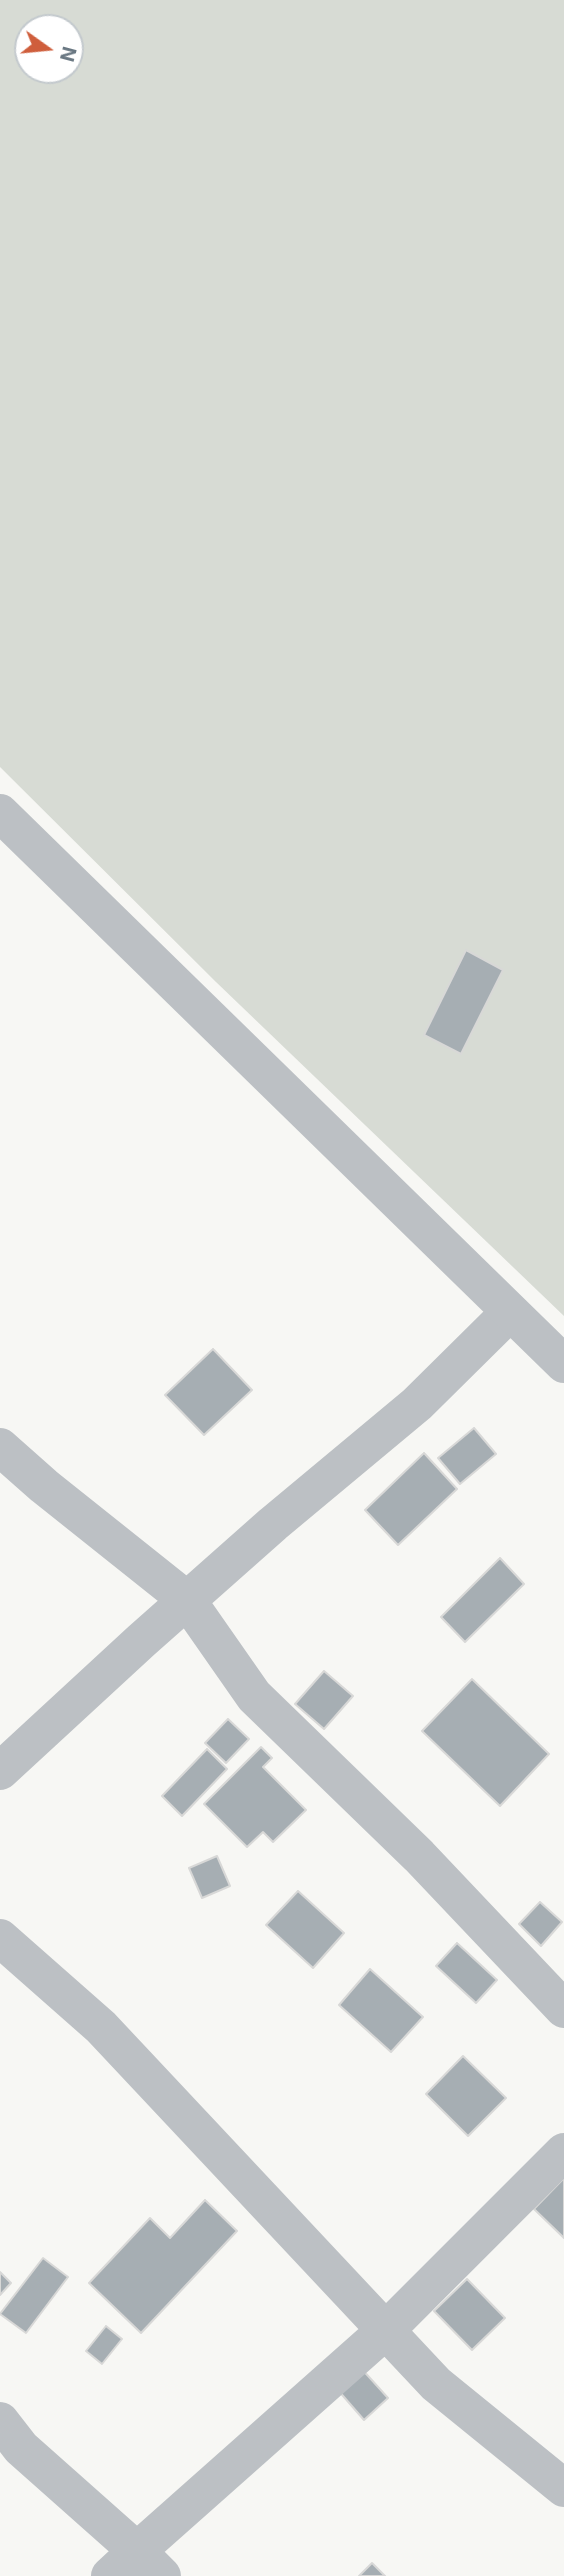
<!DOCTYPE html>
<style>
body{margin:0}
#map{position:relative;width:564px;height:2576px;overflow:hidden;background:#f7f7f4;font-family:Inter,sans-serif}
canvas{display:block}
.north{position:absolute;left:14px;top:14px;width:70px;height:70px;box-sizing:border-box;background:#fff;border:2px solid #c3c9cd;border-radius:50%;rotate:105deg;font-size:19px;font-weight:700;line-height:28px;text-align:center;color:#697782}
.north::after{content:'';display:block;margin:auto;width:24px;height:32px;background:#cf5e3c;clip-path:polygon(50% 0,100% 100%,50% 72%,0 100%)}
</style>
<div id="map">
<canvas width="564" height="2576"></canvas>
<div class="north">N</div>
</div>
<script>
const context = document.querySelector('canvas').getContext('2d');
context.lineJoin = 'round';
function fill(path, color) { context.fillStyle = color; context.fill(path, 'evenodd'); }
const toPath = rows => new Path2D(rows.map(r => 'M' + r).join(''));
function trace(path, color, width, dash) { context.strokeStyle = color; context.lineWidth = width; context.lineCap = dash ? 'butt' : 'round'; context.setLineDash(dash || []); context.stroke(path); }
const green = toPath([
 [0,0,564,0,564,1316,216,982,0,767],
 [28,28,70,28,70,70,28,70]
]);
const building = toPath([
 [466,950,503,970,461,1054,424,1035,466,950],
 [213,1349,252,1390,204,1435,165,1395,213,1349],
 [474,1428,496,1454,460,1484,438,1458,474,1428],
 [424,1453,457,1489,398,1545,365,1510,424,1453],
 [500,1558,524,1584,465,1642,441,1617,500,1558],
 [324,1671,353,1696,324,1729,295,1704,324,1671],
 [472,1679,549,1754,500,1806,422,1731,472,1679],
 [228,1719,249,1739,226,1763,205,1743,228,1719],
 [261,1747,272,1758,263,1767,306,1810,273,1842,263,1832,247,1847,204,1804,261,1747],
 [207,1749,227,1769,182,1816,162,1796,207,1749],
 [217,1856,230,1886,202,1898,189,1868,217,1856],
 [298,1891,344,1933,313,1968,266,1925,298,1891],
 [540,1902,562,1922,541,1946,519,1924,540,1902],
 [457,1943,497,1980,476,2003,436,1966,457,1943],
 [370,1969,423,2017,391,2052,339,2005,370,1969],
 [463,2056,506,2098,468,2136,426,2094,463,2056],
 [564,2178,564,2238,534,2209,564,2178],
 [205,2200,237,2231,141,2333,89,2283,150,2218,170,2238,205,2200],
 [43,2258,68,2277,26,2333,0,2314,43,2258],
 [0,2272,11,2283,0,2295,0,2272],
 [467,2279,505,2318,472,2350,434,2311,467,2279],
 [106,2326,122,2339,102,2364,86,2351,106,2326],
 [360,2367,388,2398,364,2420,337,2389,360,2367],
 [372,2563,385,2576,359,2576,372,2563]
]);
const minor = toPath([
 [0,1447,44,1486,187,1600,254,1696,419,1856,564,2009],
 [0,1771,141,1641,273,1524,417,1404,510,1312],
 [0,1938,101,2027,436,2384,564,2488],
 [0,2421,21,2448,137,2551,386,2330,564,2152],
 [110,2576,137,2551,162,2576]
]);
const tertiary = toPath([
 [0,813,564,1364]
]);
fill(green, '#d7dbd4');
fill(building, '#a6aeb3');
trace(building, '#d8d8d7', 2);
trace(minor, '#bcc0c4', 38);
trace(tertiary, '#bcc0c4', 38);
</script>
